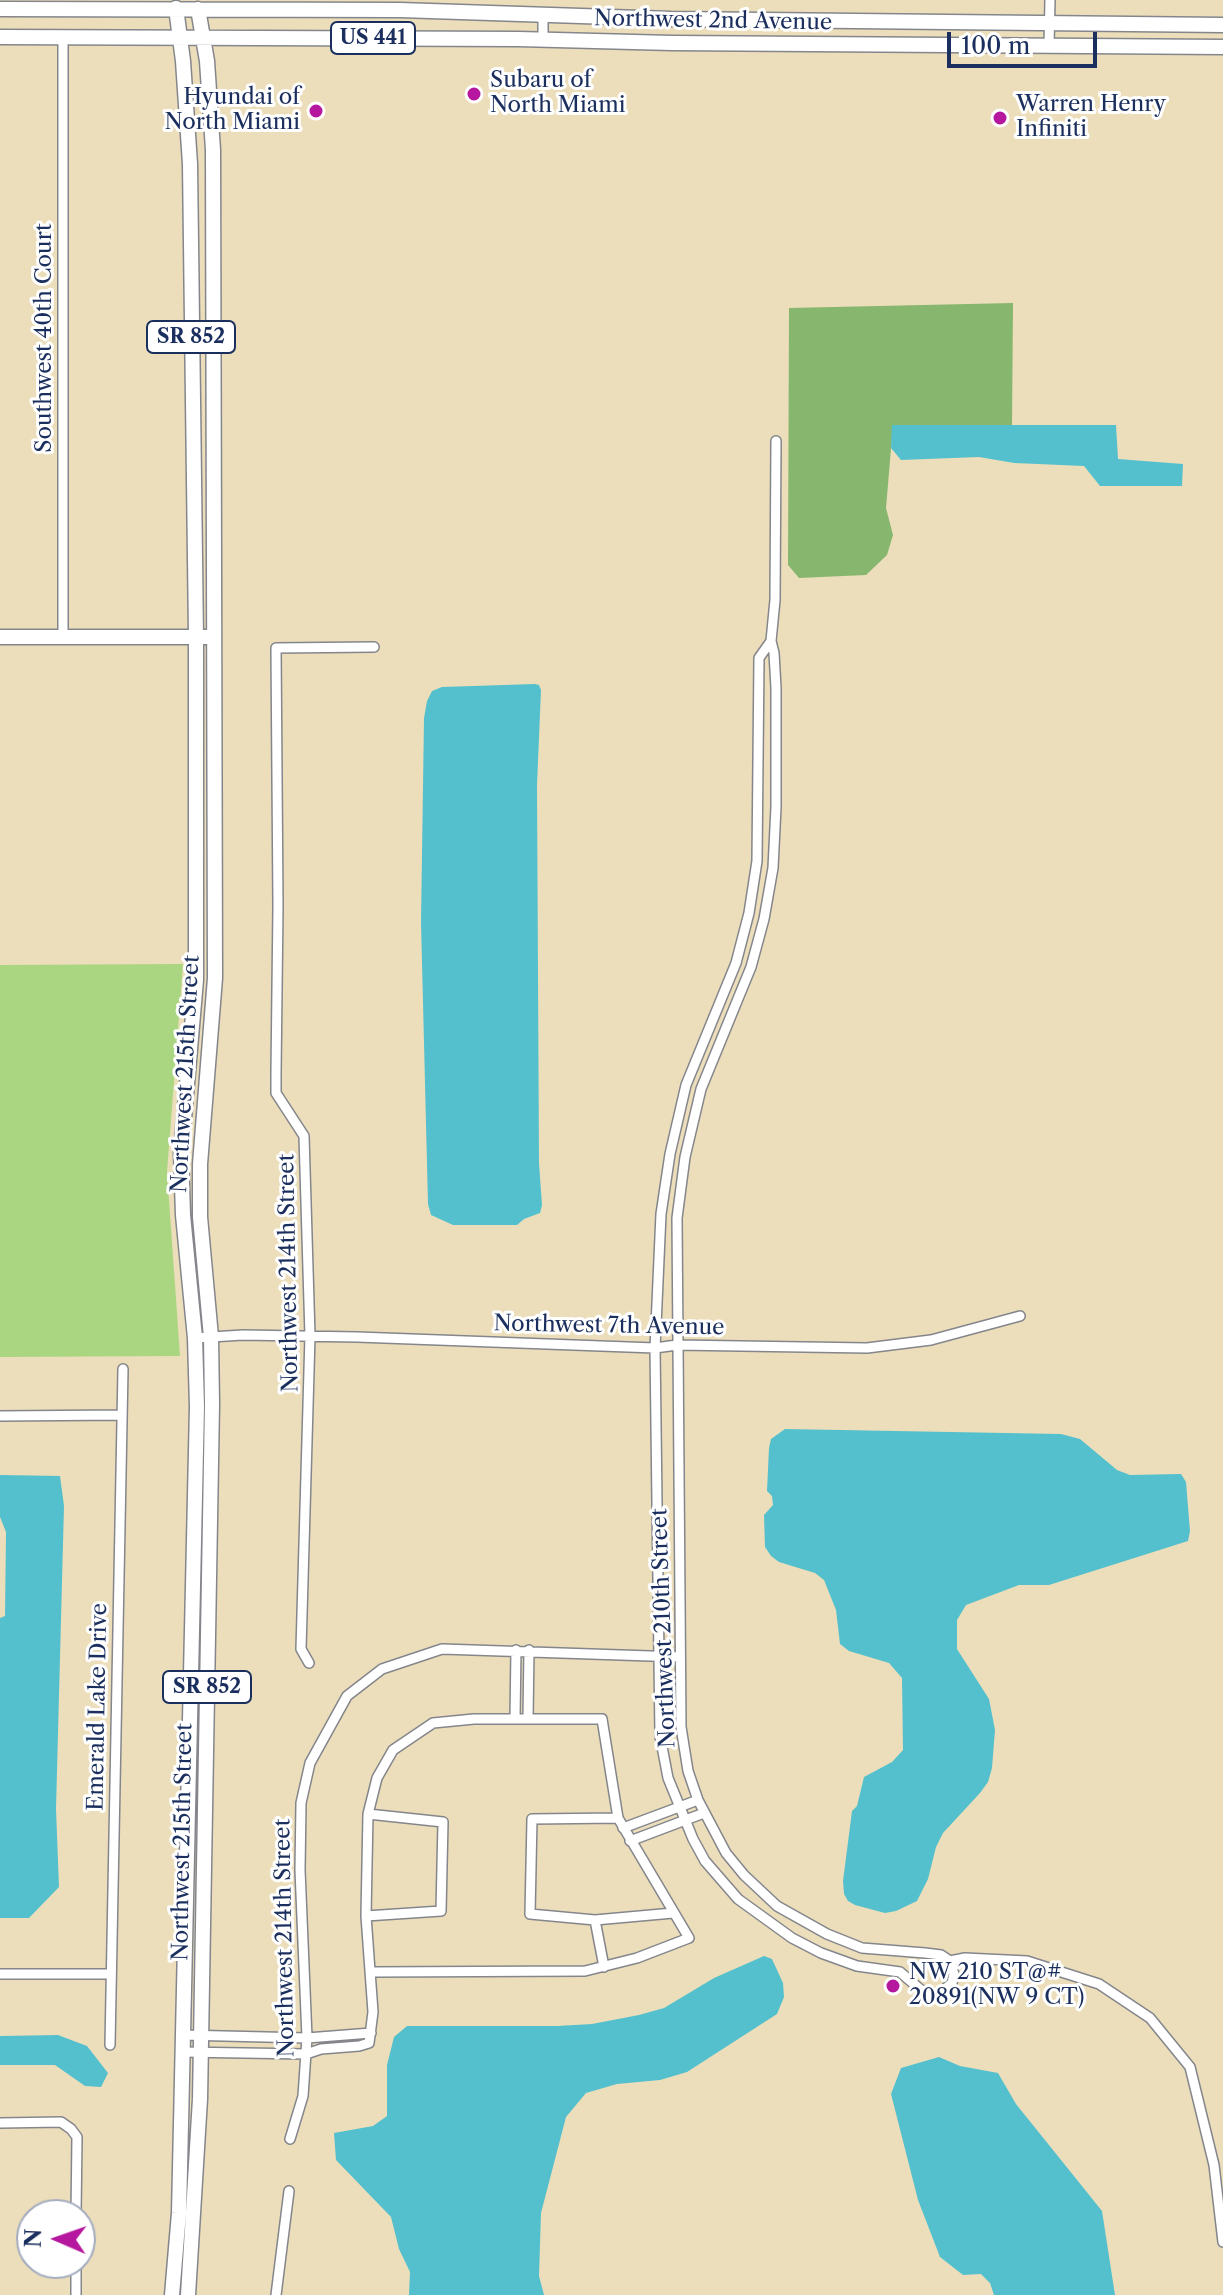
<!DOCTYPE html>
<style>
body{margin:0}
#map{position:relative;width:1223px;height:2295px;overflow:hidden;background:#ecdeba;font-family:"Libre Caslon Text",serif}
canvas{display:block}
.north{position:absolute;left:16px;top:2199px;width:80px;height:80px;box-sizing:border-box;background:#fff;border:2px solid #a4acbf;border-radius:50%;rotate:272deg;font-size:22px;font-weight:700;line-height:32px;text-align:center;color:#1b2f5e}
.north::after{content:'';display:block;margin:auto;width:28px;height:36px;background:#b5179e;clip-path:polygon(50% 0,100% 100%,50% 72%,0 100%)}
.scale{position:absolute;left:947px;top:32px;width:150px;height:36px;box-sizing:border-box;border:4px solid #1b2f5e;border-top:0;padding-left:10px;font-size:24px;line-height:28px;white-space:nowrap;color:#1b2f5e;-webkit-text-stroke:6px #fff;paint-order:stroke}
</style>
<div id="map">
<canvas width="1223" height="2295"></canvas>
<div class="north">N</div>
<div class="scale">100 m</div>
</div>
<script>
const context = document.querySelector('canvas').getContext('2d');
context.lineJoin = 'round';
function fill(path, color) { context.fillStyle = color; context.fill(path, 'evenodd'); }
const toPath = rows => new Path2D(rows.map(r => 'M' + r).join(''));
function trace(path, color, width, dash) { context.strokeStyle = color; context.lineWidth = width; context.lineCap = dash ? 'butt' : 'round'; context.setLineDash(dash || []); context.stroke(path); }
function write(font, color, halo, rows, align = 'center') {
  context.font = font + ' "Libre Caslon Text",serif'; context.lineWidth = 6; context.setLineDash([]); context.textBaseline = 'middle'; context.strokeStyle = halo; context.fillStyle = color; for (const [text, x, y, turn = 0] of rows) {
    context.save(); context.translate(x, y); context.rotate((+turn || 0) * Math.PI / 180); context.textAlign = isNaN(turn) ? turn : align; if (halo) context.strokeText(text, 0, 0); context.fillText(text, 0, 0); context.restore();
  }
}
const green = toPath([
 [183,964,167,1172,180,1356,0,1357,0,965]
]);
const forest = toPath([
 [1013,303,1012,425,893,425,886,508,893,535,887,555,866,575,799,578,788,565,789,308]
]);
const water = toPath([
 [892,425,1116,425,1118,459,1183,464,1182,486,1100,486,1084,466,1014,463,979,457,901,460,891,448],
 [535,684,539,685,541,690,537,785,539,1163,542,1205,540,1213,524,1219,517,1225,453,1225,431,1215,428,1204,421,922,424,718,427,701,432,691,442,687],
 [785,1429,1061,1434,1080,1439,1117,1470,1130,1475,1181,1474,1186,1482,1190,1531,1188,1541,1049,1585,1019,1585,966,1605,957,1620,957,1649,989,1699,995,1730,992,1768,988,1782,980,1793,943,1833,936,1847,928,1879,917,1901,896,1911,885,1913,855,1905,848,1901,844,1894,843,1881,852,1811,857,1806,864,1777,892,1762,903,1750,902,1678,889,1663,849,1651,840,1644,836,1610,824,1580,815,1573,779,1562,771,1556,765,1547,764,1515,773,1505,772,1496,767,1491,769,1448,771,1439],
 [0,1475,60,1476,64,1506,56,1809,59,1887,29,1918,0,1918,0,1618,5,1616,6,1532,0,1517],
 [764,1956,772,1959,783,1983,784,1997,777,2014,687,2072,660,2080,617,2084,586,2093,566,2117,541,2213,539,2276,544,2295,409,2295,410,2272,399,2249,391,2217,336,2160,334,2133,373,2126,387,2116,387,2065,394,2037,407,2026,557,2026,592,2024,639,2015,664,2008,714,1978],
 [58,2035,87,2046,108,2073,101,2087,85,2086,55,2065,0,2065,0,2036],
 [939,2057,960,2066,998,2073,1016,2104,1102,2211,1115,2295,994,2295,990,2283,981,2274,963,2275,940,2257,918,2200,891,2094,901,2068]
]);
const street = toPath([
 [63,37,63,638],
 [543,41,543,16],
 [1049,46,1050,0],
 [771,641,759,658,757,861,749,913,736,963,686,1085,670,1154,661,1214,655,1348,660,1736,668,1778,693,1839,705,1861,738,1899,792,1938,821,1953,857,1966,900,1972,921,1990,939,1994,952,1983,954,1974,950,1961,941,1955,925,1953,862,1948,827,1934,777,1906,744,1875,726,1853,698,1800,688,1771,681,1727,677,1218,685,1157,701,1089,751,967,764,919,773,868,776,807,776,688,774,653,771,641,775,600,776,441],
 [195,1338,243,1335,357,1337,655,1348,677,1345,867,1348,931,1340,1020,1316],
 [0,1416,122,1415],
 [309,1663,301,1649,310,1336,304,1136,276,1093,276,1073,278,906,276,648,374,647],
 [515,1718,516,1650],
 [528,1718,529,1650],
 [618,1818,532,1819,530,1914,595,1920,673,1913],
 [623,1828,698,1800],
 [630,1841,704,1813],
 [366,1916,441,1911,443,1822,368,1814],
 [595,1920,604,1967],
 [950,1961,965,1958,1027,1961,1099,1984,1150,2018,1190,2067,1214,2165,1223,2242],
 [0,1974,110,1974],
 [182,2035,307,2038,371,2033],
 [110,2045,123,1369],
 [182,2052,306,2054,321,2049,359,2046,369,2043,373,2012,366,1916,368,1814,377,1778,393,1750,433,1723,474,1719,602,1719,618,1818,689,1938,637,1958,585,1971,372,1972],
 [0,2123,61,2122,71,2129,77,2137,76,2215],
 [290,2139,303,2096,307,2038,300,1870,301,1803,310,1763,347,1696,382,1669,442,1649,680,1657],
 [76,2295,76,2263],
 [276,2295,289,2191]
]);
const secondary = toPath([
 [0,637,213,637]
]);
const primary = toPath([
 [0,9,400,10,671,19,1223,25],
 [0,37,518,39,672,43,1223,47],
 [172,2295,179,2213,197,1406,195,1338,183,1215,181,1153,196,980,196,637,190,164,183,61,176,8],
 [188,2295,200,2099,212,1404,211,1337,200,1217,200,1164,215,978,213,150,207,61,198,9]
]);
const markers = [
 [474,94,8,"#b5179e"],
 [316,111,8,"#b5179e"],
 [1000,118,8,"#b5179e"],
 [893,1986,8,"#b5179e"]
];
const shields = [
 [373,38,84],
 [191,337,88],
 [207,1687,88]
];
const shieldNames = [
 ["US 441",373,38],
 ["SR 852",191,337],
 ["SR 852",207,1687]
];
const streetNames = [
 ["Northwest 2nd Avenue",713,21,1],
 ["Southwest 40th Court",45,338,-90],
 ["Northwest 215th Street",186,1074,-87],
 ["Northwest 214th Street",289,1273,-91],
 ["Northwest 7th Avenue",609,1326,1],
 ["Northwest 210th Street",664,1628,-92],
 ["Emerald Lake Drive",98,1707,-89],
 ["Northwest 215th Street",183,1842,-89],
 ["Northwest 214th Street",285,1938,-91]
];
const poiNames = [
 ["Subaru of",490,81],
 ["North Miami",490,106],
 ["Hyundai of",300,98,"right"],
 ["North Miami",300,123,"right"],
 ["Warren Henry",1016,105],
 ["Infiniti",1016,130],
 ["NW 210 ST@#",909,1973],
 ["20891(NW 9 CT)",909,1998]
];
fill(green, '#aad581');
fill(forest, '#87b66f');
fill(water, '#54c0ce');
trace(street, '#84868c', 12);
trace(secondary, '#84868c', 17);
trace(primary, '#84868c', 17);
trace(street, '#fff', 9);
trace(secondary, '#fff', 14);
trace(primary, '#fff', 14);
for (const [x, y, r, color] of markers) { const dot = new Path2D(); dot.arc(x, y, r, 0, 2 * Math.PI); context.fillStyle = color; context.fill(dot); trace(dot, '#fff', 3); }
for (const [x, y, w] of shields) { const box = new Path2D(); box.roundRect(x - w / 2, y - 16, w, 32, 6); context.fillStyle = '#fff'; context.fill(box); trace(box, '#1b2f5e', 2); }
write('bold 20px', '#1b2f5e', null, shieldNames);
write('22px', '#1b2f5e', '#fff', streetNames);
write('22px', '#1b2f5e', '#fff', poiNames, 'left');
</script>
